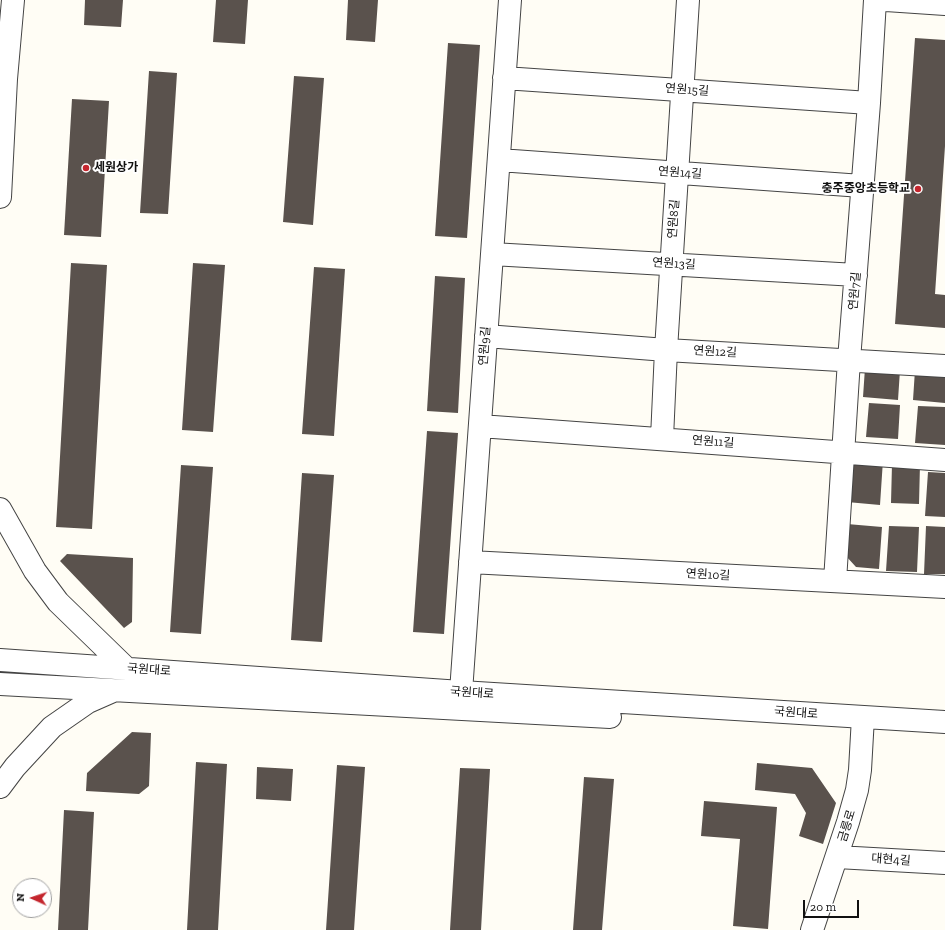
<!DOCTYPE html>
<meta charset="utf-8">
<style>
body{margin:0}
#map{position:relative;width:945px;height:930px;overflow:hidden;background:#fffdf5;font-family:"Zilla Slab",serif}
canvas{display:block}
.north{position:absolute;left:12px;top:878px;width:40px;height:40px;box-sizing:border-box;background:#fff;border:1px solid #a0a0a0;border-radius:50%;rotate:273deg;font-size:11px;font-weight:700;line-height:16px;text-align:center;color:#111}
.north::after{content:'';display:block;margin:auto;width:14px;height:18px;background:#c4262e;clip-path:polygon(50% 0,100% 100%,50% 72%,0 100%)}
.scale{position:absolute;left:803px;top:900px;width:56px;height:18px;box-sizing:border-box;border:2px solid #111;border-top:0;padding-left:5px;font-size:12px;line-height:14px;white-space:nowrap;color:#111;-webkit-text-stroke:3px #fff;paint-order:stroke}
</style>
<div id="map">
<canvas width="945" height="930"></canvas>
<div class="north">N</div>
<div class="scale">20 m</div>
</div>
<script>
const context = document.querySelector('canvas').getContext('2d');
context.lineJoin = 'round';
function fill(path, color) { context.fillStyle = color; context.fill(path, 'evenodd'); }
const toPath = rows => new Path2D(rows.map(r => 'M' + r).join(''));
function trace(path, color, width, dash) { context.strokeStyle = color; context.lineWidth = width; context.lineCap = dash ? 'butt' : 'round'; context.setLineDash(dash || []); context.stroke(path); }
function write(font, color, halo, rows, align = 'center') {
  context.font = font + ' "Zilla Slab","Noto Sans KR",serif'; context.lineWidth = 4; context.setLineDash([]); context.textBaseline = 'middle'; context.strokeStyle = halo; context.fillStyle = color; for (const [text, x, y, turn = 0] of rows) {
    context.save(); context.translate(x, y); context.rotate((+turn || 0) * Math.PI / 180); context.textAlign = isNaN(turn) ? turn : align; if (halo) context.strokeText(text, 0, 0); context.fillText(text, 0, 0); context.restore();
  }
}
const building = toPath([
 [85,0,123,0,121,27,84,25],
 [216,0,248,0,245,44,213,42],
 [348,0,378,0,375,42,346,40],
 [915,38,945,40,945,146,935,294,945,295,945,328,895,324],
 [448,43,480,45,467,238,435,236],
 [149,71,177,73,168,214,140,213],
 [294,76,324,78,313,225,283,222],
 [72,99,109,101,101,237,64,235],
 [71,263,107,265,92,529,56,527],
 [193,263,225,265,213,432,182,430],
 [314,267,345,269,334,436,302,434],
 [435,276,465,278,458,413,427,411],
 [865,368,900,370,898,400,863,397],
 [915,370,945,372,945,403,913,400],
 [869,403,900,405,898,439,866,437],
 [918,406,945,407,945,445,915,443],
 [427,431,458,433,444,634,413,632],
 [883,460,880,505,847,502,850,465],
 [892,464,920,464,919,504,891,503],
 [181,465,213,467,201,634,170,632],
 [928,472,945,473,945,517,925,516],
 [302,473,334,475,322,642,291,640],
 [847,524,882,527,879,569,856,567,846,556],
 [889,526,919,527,917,572,886,571],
 [926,526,945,527,945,574,924,574],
 [67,554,133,558,132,622,124,628,60,561],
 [132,732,151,733,149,786,139,794,86,791,87,773],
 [196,762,227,764,218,930,187,930],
 [757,763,812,768,836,803,823,844,799,836,806,813,795,794,755,790],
 [337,765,365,767,354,930,326,930],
 [257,767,293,769,291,801,256,799],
 [460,768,490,769,481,930,450,930],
 [584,777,614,779,602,930,573,930],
 [704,801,777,807,768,929,733,926,740,839,701,836],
 [64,810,94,812,88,930,58,930]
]);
const minor = toPath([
 [886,0,945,4],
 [504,78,869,103],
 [499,160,862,186],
 [0,197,6,79,13,0],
 [492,254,856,275],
 [486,336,666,350,945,366],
 [480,426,945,460],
 [662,438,666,350,688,0],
 [0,509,35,571,58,602,127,669],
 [470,562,945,587],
 [835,581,849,360,869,103,875,0],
 [0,660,461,692,945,722],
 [0,684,610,717],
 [461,692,510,0],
 [0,787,15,767,52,727,88,702,113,691],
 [837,857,945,863],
 [812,930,848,822,857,790,860,770,863,717]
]);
const markers = [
 [86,168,4,"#c4262e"],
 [918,189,4,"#c4262e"]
];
const streetNames = [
 ["연원15길",687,90,4],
 ["연원14길",680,173,4],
 ["연원8길",674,219,-86],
 ["연원13길",674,264,3],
 ["연원7길",855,291,-85],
 ["연원9길",485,346,-86],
 ["연원12길",715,352,3],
 ["연원11길",713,442,4],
 ["연원10길",708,575,3],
 ["국원대로",149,670,4],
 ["국원대로",472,693,4],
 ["국원대로",796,713,4],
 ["금릉로",847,826,-73],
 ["대현4길",891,860,4]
];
const poiNames = [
 ["세원상가",94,168],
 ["충주중앙초등학교",910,189,"right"]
];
fill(building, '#5a524d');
trace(minor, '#444', 24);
trace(minor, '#fff', 22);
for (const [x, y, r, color] of markers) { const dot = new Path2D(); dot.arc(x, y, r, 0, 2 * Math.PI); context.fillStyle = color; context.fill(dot); trace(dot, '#fff', 1.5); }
write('12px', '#111', '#fff', streetNames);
write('bold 12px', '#111', '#fff', poiNames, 'left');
</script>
